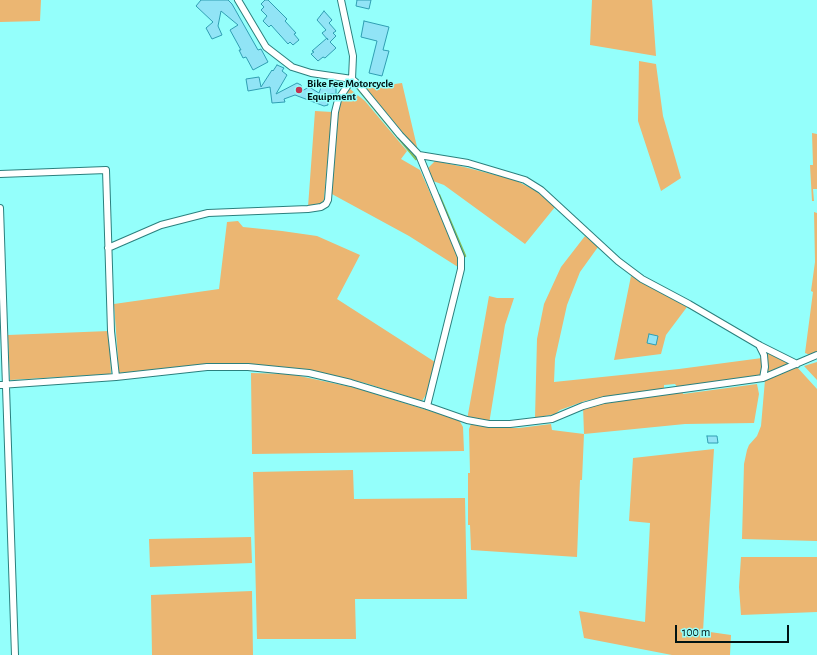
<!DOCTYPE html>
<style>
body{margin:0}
#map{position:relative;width:817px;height:655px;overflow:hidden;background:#94fffb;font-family:"Alegreya Sans",sans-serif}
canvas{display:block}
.scale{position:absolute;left:675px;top:625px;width:114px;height:18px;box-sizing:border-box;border:2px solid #001313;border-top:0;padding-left:5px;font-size:12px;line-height:14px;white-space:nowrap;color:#001313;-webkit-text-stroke:3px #94fffb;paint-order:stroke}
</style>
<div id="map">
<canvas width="817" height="655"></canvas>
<div class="scale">100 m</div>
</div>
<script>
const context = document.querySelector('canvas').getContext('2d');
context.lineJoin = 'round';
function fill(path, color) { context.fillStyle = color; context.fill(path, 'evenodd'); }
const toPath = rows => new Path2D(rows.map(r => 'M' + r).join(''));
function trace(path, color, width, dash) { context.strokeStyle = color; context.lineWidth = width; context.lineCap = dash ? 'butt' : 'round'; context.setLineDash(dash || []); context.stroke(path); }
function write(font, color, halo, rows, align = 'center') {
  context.font = font + ' "Alegreya Sans",sans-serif'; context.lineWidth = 3; context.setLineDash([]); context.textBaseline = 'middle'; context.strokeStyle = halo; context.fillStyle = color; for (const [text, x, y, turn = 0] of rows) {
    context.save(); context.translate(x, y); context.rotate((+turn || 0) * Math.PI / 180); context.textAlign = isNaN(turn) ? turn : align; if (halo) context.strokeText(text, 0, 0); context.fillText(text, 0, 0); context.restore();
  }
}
const green = toPath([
 [0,0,41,0,40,21,0,22],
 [592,0,652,0,656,56,590,45],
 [639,61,656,64,663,116,681,178,661,191,638,121],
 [402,83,418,151,366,88],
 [350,89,365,101,407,151,401,159,420,170,458,256,458,267,409,236,330,193,337,114,341,100],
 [315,111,332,112,324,199,321,205,308,207],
 [812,133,817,134,817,189,813,189,814,201,812,201,810,165,813,165],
 [435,161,464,167,515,180,536,191,555,207,525,244,444,185,433,181,428,168],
 [814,212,817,213,817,353,810,355,805,353,813,292,811,291,815,262],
 [238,221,243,227,282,231,317,236,360,255,337,299,435,362,427,393,422,401,365,383,315,371,237,364,204,365,119,373,114,304,219,289,227,222],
 [585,236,598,247,580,272,567,305,555,359,554,382,679,369,762,358,760,376,678,388,675,384,664,385,664,389,616,395,585,401,560,410,555,414,535,418,537,339,544,304,561,267],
 [631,276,687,307,666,335,661,354,614,360],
 [489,296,497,298,514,298,505,325,489,424,467,420],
 [109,331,111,374,10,380,8,335],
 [766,351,791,363,768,373],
 [817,362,817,380,804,366],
 [797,367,817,389,817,541,742,539,744,464,747,450,749,445,757,436,761,426,765,380],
 [251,373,290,374,356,388,459,420,463,427,464,451,252,454],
 [757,384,759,394,754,423,685,424,584,434,582,480,580,480,577,557,471,550,470,525,468,525,468,473,470,473,469,429,471,424,492,428,519,428,551,424,552,430,584,434,583,406,682,389,683,394],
 [714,449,703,631,731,635,730,655,672,655,584,638,579,611,645,622,650,523,629,521,633,458],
 [353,470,354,499,465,498,467,599,355,599,356,639,257,639,253,472],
 [251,537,252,563,150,567,149,539],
 [741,557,817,557,817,612,741,615,739,587],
 [252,591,253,655,152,655,151,595]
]);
const stream = toPath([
 [355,85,416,159],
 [439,195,465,256]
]);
const building = toPath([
 [201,0,228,0,232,4,258,50,261,49,268,62,253,70,246,57,243,58,239,50,241,50,230,30,238,25,221,11,218,26,222,35,212,39,206,28,213,22,196,6,201,0],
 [265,0,268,0,287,19,285,21,296,33,294,34,299,40,293,45,290,42,288,44,271,25,269,27,263,21,267,16,261,10,264,7,261,4,265,0],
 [357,0,371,0,369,9,356,6,357,0],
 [324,11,332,20,329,23,336,31,333,33,336,36,330,42,336,48,325,58,323,57,318,61,311,54,314,52,312,51,327,38,328,40,322,33,326,30,317,20,324,11],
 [364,21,389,27,383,50,389,51,382,76,369,73,377,41,361,37,364,21],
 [277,65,284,68,282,71,287,75,276,94,297,83,301,85,302,91,309,87,319,93,323,82,324,86,336,87,336,94,326,94,328,105,324,106,295,95,284,99,285,102,272,103,270,87,248,91,246,79,259,77,261,87,272,70,273,71,277,65],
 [649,334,658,336,656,345,647,343,649,334],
 [707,436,717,436,718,443,708,443,707,436]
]);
const street = toPath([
 [238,0,266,47,292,67,311,73,352,79,359,85,400,135,419,155,461,257,461,269,427,406],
 [419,155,468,163,525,180,541,190,618,261,642,279,689,304,759,345,797,364],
 [0,174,106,170,111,331,116,377],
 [0,208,15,655],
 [108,248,161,225,208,213,308,209,321,207,326,204,328,200,335,112,338,100,352,79,353,56,341,0],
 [759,345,764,355,765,367,763,378],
 [0,385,116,377,207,367,248,367,309,373,351,383,427,406,467,420,489,424,510,424,552,419,583,406,604,400,763,378,817,355]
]);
const markers = [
 [299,90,4,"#c33353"]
];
const poiNames = [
 ["Bike Fee Motorcycle",307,84],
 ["Equipment",307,97]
];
fill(green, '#ebb672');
trace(stream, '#88bd5c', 2.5);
fill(building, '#91e4f6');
trace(building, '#309eb2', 1);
trace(street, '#2b807e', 8);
trace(street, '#fff', 6);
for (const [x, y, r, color] of markers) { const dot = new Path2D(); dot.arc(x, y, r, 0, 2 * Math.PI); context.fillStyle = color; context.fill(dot); trace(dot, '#94fffb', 1.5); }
write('bold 11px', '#001313', '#94fffb', poiNames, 'left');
</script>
